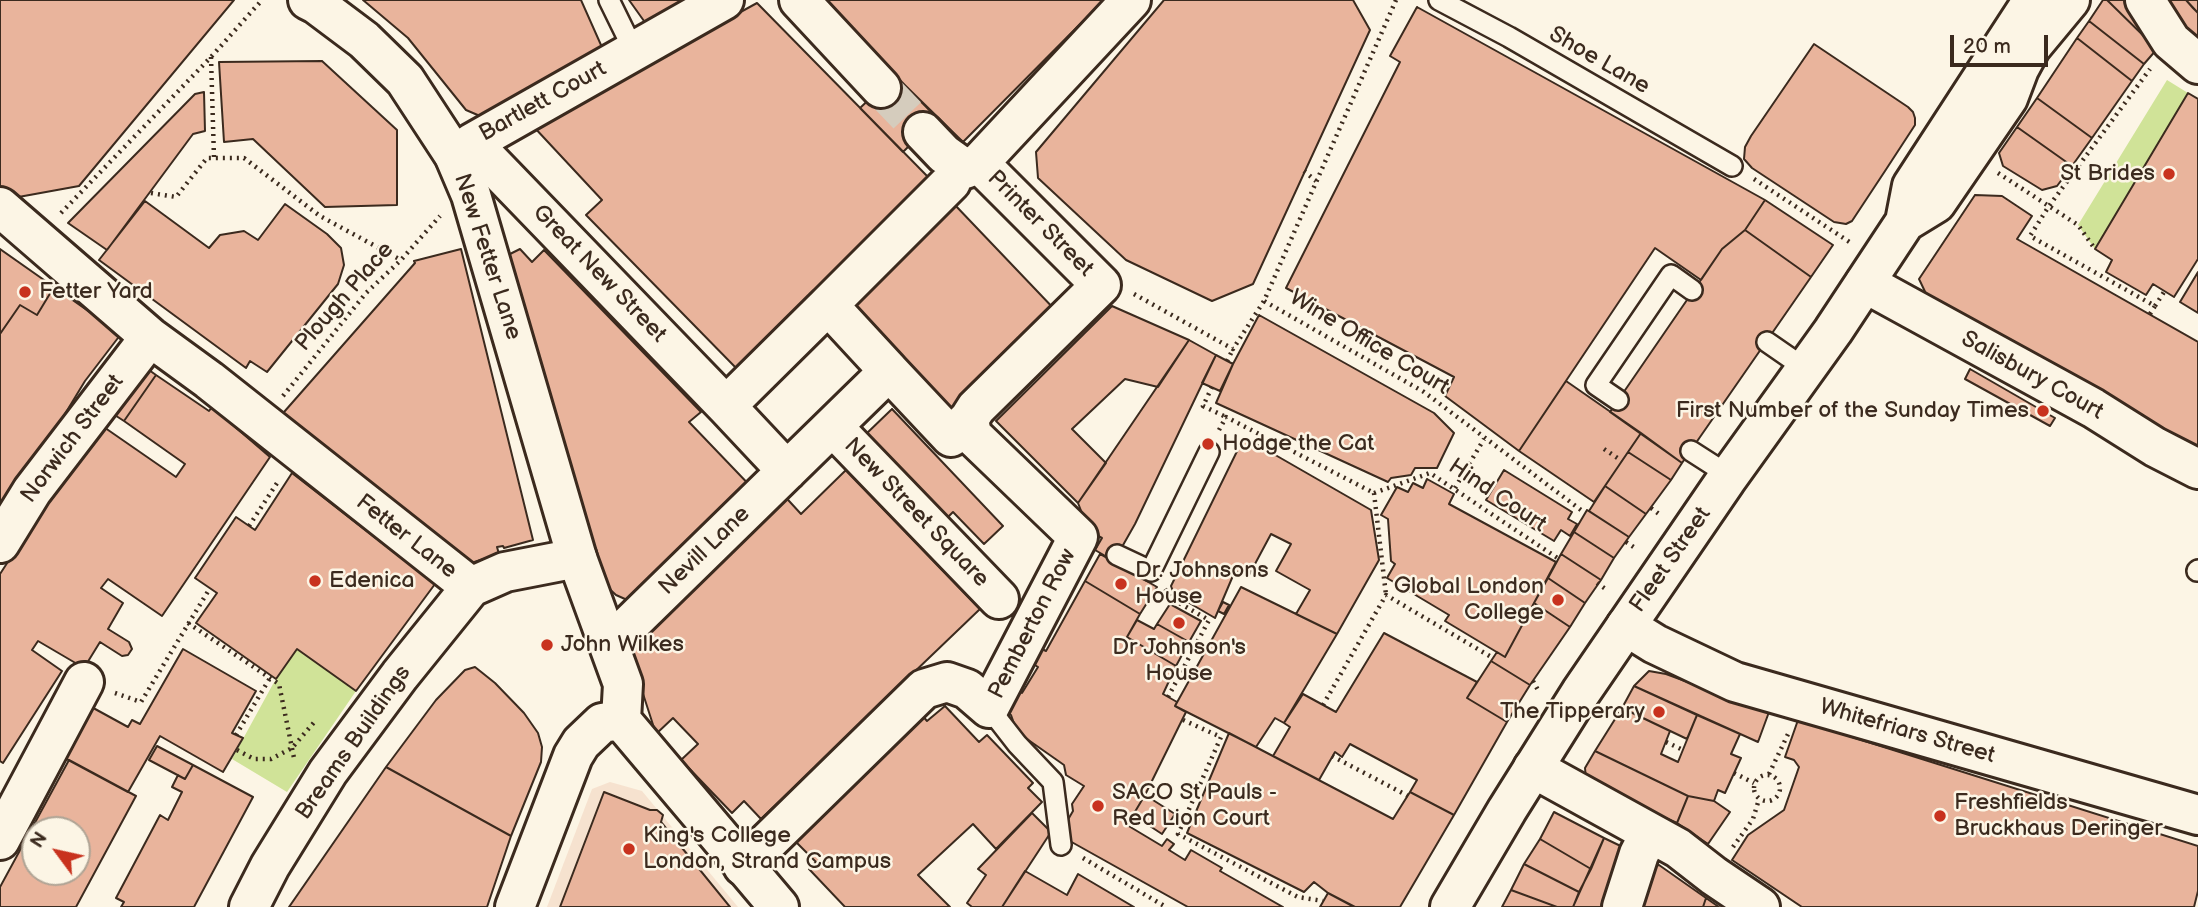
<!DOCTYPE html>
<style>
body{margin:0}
#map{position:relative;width:2198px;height:907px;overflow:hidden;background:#fcf5e5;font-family:"Balsamiq Sans",sans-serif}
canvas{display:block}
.north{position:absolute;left:21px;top:816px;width:70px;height:70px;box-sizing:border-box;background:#fcf5e5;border:2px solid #afa495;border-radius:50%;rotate:303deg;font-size:19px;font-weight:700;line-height:28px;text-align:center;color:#3b2a1e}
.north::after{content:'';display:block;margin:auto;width:24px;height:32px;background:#c8321e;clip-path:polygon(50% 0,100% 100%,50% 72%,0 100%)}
.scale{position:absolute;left:1950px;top:35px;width:98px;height:32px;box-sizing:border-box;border:4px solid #3b2a1e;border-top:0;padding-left:9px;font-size:21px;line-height:24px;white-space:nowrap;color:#3b2a1e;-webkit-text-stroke:5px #fcf5e5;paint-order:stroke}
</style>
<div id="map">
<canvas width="2198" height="907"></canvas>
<div class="north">N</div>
<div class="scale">20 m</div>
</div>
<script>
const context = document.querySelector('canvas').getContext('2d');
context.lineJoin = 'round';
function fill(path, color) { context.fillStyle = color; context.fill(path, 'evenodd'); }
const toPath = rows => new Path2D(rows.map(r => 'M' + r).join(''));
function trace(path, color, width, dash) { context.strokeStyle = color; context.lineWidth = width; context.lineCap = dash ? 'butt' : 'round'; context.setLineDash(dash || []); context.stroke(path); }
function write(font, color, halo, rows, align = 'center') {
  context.font = font + ' "Balsamiq Sans",sans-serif'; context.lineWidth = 5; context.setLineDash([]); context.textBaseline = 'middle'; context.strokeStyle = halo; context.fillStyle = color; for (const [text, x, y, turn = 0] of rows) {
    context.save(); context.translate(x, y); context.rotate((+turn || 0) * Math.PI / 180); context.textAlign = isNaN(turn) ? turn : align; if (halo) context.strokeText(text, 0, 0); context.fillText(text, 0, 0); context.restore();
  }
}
const built = toPath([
 [610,782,642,791,738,907,547,907,592,789]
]);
const green = toPath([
 [2167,80,2188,93,2095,249,2078,225],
 [297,649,356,691,287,792,232,759,273,684]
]);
const building = toPath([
 [0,0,234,0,79,186,13,198,0,187,0,0],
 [363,0,581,0,605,54,497,115,480,116,466,110,408,38,363,0],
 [629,0,693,0,649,28,629,0],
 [818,0,1104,0,963,142,818,0],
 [1164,0,1353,0,1370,30,1253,284,1212,301,1126,260,1038,178,1036,152,1164,0],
 [2103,0,2107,0,2157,49,2144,64,2089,21,2103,0],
 [2107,0,2136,0,2157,49,2107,0],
 [2164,0,2186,0,2198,13,2198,45,2164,0],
 [2186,0,2198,0,2198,13,2193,8,2186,0],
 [757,3,930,179,739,371,586,215,602,200,533,126,757,3],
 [1417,7,1765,200,1745,230,1722,249,1701,280,1655,248,1519,451,1445,396,1454,377,1286,288,1400,62,1390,56,1417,7],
 [2089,21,2144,64,2132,81,2077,38,2089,21],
 [2077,38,2132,81,2092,138,2037,98,2077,38],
 [1814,44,1908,107,1913,112,1915,118,1915,125,1885,171,1852,221,1846,224,1834,222,1752,168,1744,159,1745,147,1751,136,1814,44],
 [322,61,397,130,397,205,325,207,253,139,224,142,219,62,322,61],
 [895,75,937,118,903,152,860,108,895,75],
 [204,92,205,131,193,134,107,250,68,223,195,94,204,92],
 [2188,93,2198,99,2198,259,2174,297,2153,284,2146,295,2106,272,2112,260,2095,249,2188,93],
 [2037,98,2092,138,2072,166,2017,127,2037,98],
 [2017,127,2072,166,2057,186,2042,190,2003,166,1999,153,2017,127],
 [1975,195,2002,196,2032,216,2017,239,2198,342,2198,447,2175,439,1929,300,1919,279,1975,195],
 [1765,200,1833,245,1811,277,1745,230,1765,200],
 [145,201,209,248,220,235,244,231,258,240,285,204,327,234,341,248,344,265,338,284,267,372,250,361,246,368,99,260,145,201],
 [954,204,1058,313,947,419,843,309,954,204],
 [1745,230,1811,277,1682,463,1610,412,1722,249,1745,230],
 [0,249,54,287,37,315,20,305,0,334,0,249],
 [461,249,533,540,504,548,503,546,497,547,499,554,462,566,277,420,415,263,414,261,461,249],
 [520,249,532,262,544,250,701,412,689,422,758,494,638,599,625,599,616,595,603,583,502,258,520,249],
 [2198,272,2198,313,2180,302,2198,272],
 [54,287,121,334,85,381,0,521,0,334,20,305,37,315,54,287],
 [1112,306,1189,340,1158,387,1125,379,1072,429,1106,463,1078,503,996,421,1112,306],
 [1259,315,1434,413,1454,433,1437,468,1415,468,1411,475,1391,478,1388,482,1216,403,1233,364,1259,315],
 [1189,340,1216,355,1135,524,1114,561,1095,550,1102,538,1089,531,1078,503,1189,340],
 [1216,355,1233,364,1220,391,1202,383,1216,355],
 [142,365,156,375,124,421,110,412,142,365],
 [1970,369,2055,418,2050,426,1965,379,1970,369],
 [156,375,209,411,212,407,270,457,162,616,108,579,101,588,123,603,108,629,129,642,132,649,128,655,122,656,100,642,84,668,38,641,32,650,62,671,3,763,0,761,0,574,98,423,176,477,185,464,124,421,156,375],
 [1566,381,1641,433,1594,502,1519,451,1566,381],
 [892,409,1003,526,984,544,953,512,945,520,865,435,892,409],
 [1641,433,1682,463,1671,480,1628,452,1641,433],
 [1244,437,1371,510,1379,560,1337,634,1296,614,1310,590,1276,571,1291,544,1271,534,1248,577,1235,571,1215,618,1174,594,1171,586,1244,437],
 [1628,452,1671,480,1646,514,1605,486,1628,452],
 [846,470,980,609,761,819,744,801,732,813,681,760,698,744,673,718,656,734,625,638,779,490,801,514,846,470],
 [1504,470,1572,512,1568,519,1577,524,1570,536,1561,530,1554,541,1486,500,1504,470],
 [292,473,435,584,356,691,297,649,276,679,196,623,217,593,195,578,236,517,255,530,292,473],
 [1427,479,1454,494,1449,504,1556,562,1505,657,1445,621,1449,615,1387,578,1395,564,1391,561,1388,519,1381,515,1397,487,1408,492,1413,483,1423,488,1427,479],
 [1605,486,1646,514,1629,537,1589,511,1605,486],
 [1587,510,1629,537,1614,558,1574,532,1587,510],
 [1574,532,1614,558,1601,580,1561,554,1574,532],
 [1100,554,1157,587,1140,614,1085,581,1100,554],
 [1561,554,1601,580,1585,603,1548,578,1561,554],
 [1548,578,1585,603,1570,627,1534,603,1548,578],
 [1085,581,1140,614,1127,637,1176,666,1163,694,1177,702,1175,706,1186,712,1145,795,1127,825,1162,846,1167,839,1174,844,1169,850,1185,860,1191,850,1222,868,1220,871,1283,907,1188,907,1068,840,1066,823,1073,811,1072,804,1084,786,1066,775,1064,765,1017,732,1011,715,1002,709,1015,688,1022,693,1038,667,1030,662,1038,647,1046,651,1085,581],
 [1241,587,1337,634,1284,723,1275,718,1256,747,1175,706,1241,587],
 [1223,602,1229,605,1224,614,1218,611,1223,602],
 [1534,603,1570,627,1530,685,1491,661,1497,652,1505,657,1534,603],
 [1170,604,1201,621,1189,642,1157,624,1170,604],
 [1137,620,1154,629,1157,624,1189,642,1176,666,1127,637,1137,620],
 [1384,633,1477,682,1467,698,1507,722,1454,815,1410,792,1417,780,1350,744,1342,757,1335,752,1319,780,1273,756,1290,727,1284,723,1303,694,1336,712,1384,633],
 [183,649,256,691,232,733,243,738,223,772,160,736,128,792,59,755,86,704,128,727,132,720,140,724,183,649],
 [1491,661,1530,685,1507,722,1467,698,1491,661],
 [475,667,495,683,524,713,538,733,542,747,541,762,511,836,386,767,436,700,465,670,475,667],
 [1649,671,1666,674,1769,712,1758,742,1634,686,1649,671],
 [1634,686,1697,715,1687,739,1622,708,1634,686],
 [945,706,979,742,987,735,1033,783,1028,788,1042,802,996,849,973,824,918,875,950,907,845,907,809,869,816,862,795,841,921,714,927,721,945,706],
 [1622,708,1670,731,1661,754,1678,762,1697,715,1740,734,1731,754,1741,758,1725,793,1718,790,1714,801,1688,796,1595,751,1622,708],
 [1798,720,2198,846,2198,891,2194,907,1802,907,1732,860,1748,835,1784,810,1799,767,1794,760,1785,757,1798,720],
 [1229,733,1393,819,1410,792,1454,815,1400,907,1355,907,1328,893,1314,882,1304,892,1187,833,1229,733],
 [157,746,193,765,185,779,149,760,157,746],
 [1595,751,1688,796,1677,823,1610,794,1586,779,1585,768,1595,751],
 [69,760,136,796,76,907,0,907,0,887,69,760],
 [35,830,77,830,77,872,35,872,35,830],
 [193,765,253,797,194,907,121,907,124,902,116,898,160,815,168,820,182,792,172,787,178,775,185,779,193,765],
 [386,767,511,836,487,907,289,907,386,767],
 [604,792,650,810,657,810,663,815,661,822,730,907,560,907,604,792],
 [1145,795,1175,814,1162,834,1133,815,1145,795],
 [1688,796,1714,801,1730,812,1708,844,1677,823,1688,796],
 [1554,812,1604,838,1591,869,1540,839,1554,812],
 [1032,813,1051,832,1002,907,972,907,967,903,986,875,978,869,1032,813],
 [1604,838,1631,851,1613,907,1573,907,1604,838],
 [1540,839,1591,869,1579,892,1524,864,1540,839],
 [1524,864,1579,892,1573,907,1557,907,1511,890,1524,864],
 [1659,865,1706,898,1703,907,1634,907,1652,866,1659,865],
 [1025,871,1067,895,1078,874,1134,907,1002,907,1025,871],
 [1511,890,1557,907,1502,907,1511,890],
 [1328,893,1354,907,1320,907,1328,893],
 [1706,898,1719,907,1703,907,1706,898]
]);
const streetTunnel = toPath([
 [881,88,923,132]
]);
const path = toPath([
 [1396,0,1264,301,1424,392,1585,513],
 [211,57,214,158],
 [1304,171,1316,181],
 [1998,173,2078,225,2095,249],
 [1754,179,1851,243],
 [151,193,176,197,207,158,244,158,320,216,401,260],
 [61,213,211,57,262,0],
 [1134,294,1233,349,1264,301],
 [2155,306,2164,292],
 [2150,314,2155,306,2030,236,2049,206,2150,69],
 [1227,361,1233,349],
 [1212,387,1203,406,1226,417],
 [283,396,366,293,401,260,440,216],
 [1219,430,1226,417,1374,493],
 [1604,449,1622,461],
 [1455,488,1484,439],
 [1374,493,1430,473,1559,559],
 [1374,493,1386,595],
 [1651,508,1659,514],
 [249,526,279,480],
 [1626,542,1635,548],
 [1597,583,1607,590],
 [1165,589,1172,599,1209,620,1168,697],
 [188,623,279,684,294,758],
 [1533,681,1539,692],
 [115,693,141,702,210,588],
 [1323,705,1386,595,1493,658],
 [1183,720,1221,737,1178,834,1298,897,1323,901],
 [236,735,270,678],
 [1666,742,1683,750],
 [237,750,254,759,271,759,292,748,316,720],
 [1332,756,1408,796],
 [1734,773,1754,783],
 [1769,774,1789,732],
 '1754 788a13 13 0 1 1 26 0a13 13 0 1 1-26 0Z',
 [1733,847,1753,819,1759,799],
 [1083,858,1166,907]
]);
const lane = toPath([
 [609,0,634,51],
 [1439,0,1509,37,1732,166],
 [1767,342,1806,369],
 [1618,400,1596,385,1671,275,1692,290],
 [1691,451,1730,476],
 [1117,555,1151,571,1209,452],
 [2197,571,2198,570],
 [989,708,1017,744,1053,782,1061,845]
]);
const street = toPath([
 [799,0,881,88],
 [2145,0,2171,41,2198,64],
 [923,132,944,154,965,169,979,163,1131,0],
 [472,143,726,406],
 [454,155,472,143,724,0],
 [0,207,150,337,209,380,471,587],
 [1865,283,2093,408,2155,447,2198,469],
 [828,305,951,182],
 [833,427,999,599],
 [787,471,726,406,828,305,889,371],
 [0,543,32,491,150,337],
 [1626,626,1655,644,1735,682,2198,815],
 [623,631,889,371,951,437,969,419,976,408,1101,285,979,163],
 [1533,768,1678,848,1714,876,1760,907],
 [0,840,84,682],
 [743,866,924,689,947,682,967,689,989,708,1078,537,972,435,969,419],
 [249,907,270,866,328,772,400,675,471,587,505,572,577,558],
 [515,907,573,756,581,743,602,723,621,720],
 [1622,907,1639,854,1650,833]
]);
const secondary = toPath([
 [1905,222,1936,203,2008,98,2019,69,2031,47,2070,0],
 [1450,907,1507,810,1581,692,1726,480,1833,331,1905,222,1912,186,2033,0]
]);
const primary = toPath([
 [308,0,316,4,364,40,405,80,454,155,471,195,577,558,623,684,621,720,779,907]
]);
const markers = [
 [2169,174,7,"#c8321e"],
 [25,292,7,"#c8321e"],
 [2043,411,7,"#c8321e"],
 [1208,444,7,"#c8321e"],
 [315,581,7,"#c8321e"],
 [1121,584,7,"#c8321e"],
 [1558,600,7,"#c8321e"],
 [1179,623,7,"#c8321e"],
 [547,645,7,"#c8321e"],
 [1659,712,7,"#c8321e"],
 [1098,806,7,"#c8321e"],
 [1940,816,7,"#c8321e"],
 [629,849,7,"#c8321e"]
];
const streetNames = [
 ["Shoe Lane",1599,61,30],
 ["Bartlett Court",543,102,-29],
 ["Printer Street",1040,224,45],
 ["New Fetter Lane",487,257,72],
 ["Great New Street",599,274,46],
 ["Plough Place",345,297,-49],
 ["Wine Office Court",1369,343,31],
 ["Salisbury Court",2032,376,29],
 ["Norwich Street",73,439,-53],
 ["Hind Court",1497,496,34],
 ["New Street Square",916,513,46],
 ["Fetter Lane",406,537,38],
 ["Nevill Lane",705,551,-44],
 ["Fleet Street",1671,560,-55],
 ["Pemberton Row",1033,624,-63],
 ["Whitefriars Street",1907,732,16],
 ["Breams Buildings",354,743,-55]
];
const poiNames = [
 ["St Brides",2155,174,"right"],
 ["Fetter Yard",39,292],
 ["First Number of the Sunday Times",2029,411,"right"],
 ["Hodge the Cat",1222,444],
 ["Dr. Johnsons",1135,571],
 ["House",1135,597],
 ["Edenica",329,581],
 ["Global London",1544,587,"right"],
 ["College",1544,613,"right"],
 ["John Wilkes",561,645],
 ["Dr Johnson's",1179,648,"center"],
 ["House",1179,674,"center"],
 ["The Tipperary",1645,712,"right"],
 ["SACO St Pauls -",1112,793],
 ["Red Lion Court",1112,819],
 ["Freshfields",1954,803],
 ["Bruckhaus Deringer",1954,829],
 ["King's College",643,836],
 ["London, Strand Campus",643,862]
];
fill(built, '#f6e2cf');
fill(green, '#d0e398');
fill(building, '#e9b49c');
trace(building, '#3b2a1e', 2);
trace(streetTunnel, '#d5ccbd', 38, [38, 19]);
trace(lane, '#3b2a1e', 24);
trace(street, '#3b2a1e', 44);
trace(secondary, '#3b2a1e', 44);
trace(primary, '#3b2a1e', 44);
trace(path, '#3b2a1e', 4.5, [2, 5]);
trace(lane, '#fcf5e5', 19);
trace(street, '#fcf5e5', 38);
trace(secondary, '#fcf5e5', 38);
trace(primary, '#fcf5e5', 38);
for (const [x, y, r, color] of markers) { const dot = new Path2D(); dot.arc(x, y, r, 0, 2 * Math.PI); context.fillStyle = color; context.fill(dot); trace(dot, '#fcf5e5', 2.5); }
write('23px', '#3b2a1e', '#fcf5e5', streetNames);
write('23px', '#3b2a1e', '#fcf5e5', poiNames, 'left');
</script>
